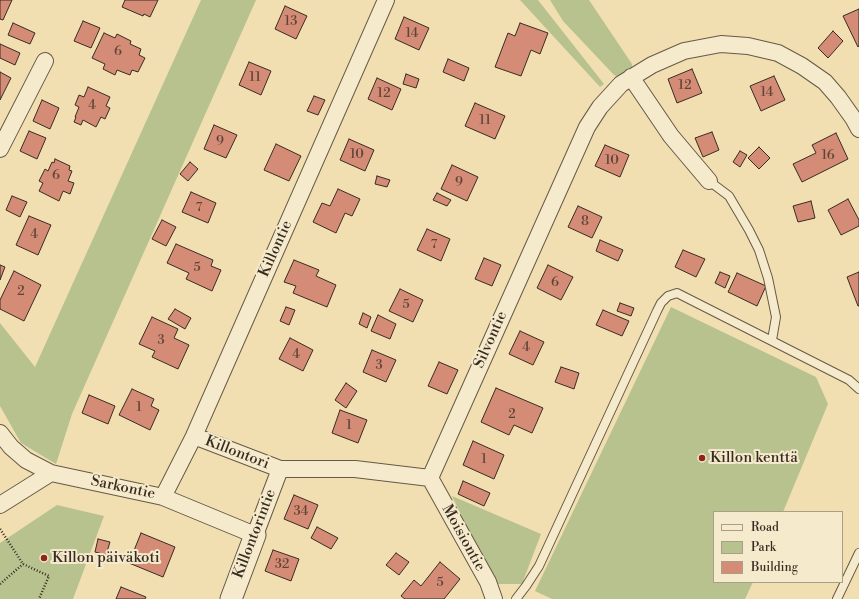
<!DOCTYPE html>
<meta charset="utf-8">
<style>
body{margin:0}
#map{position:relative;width:859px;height:599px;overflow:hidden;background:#f1dfb2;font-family:"Libre Bodoni",serif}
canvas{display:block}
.legend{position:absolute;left:713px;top:511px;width:130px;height:72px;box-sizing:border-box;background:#f6eacd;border:1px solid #aa9e89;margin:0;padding:5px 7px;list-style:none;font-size:12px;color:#382c22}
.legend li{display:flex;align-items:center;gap:8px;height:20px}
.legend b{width:20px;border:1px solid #aa9e89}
</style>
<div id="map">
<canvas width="859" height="599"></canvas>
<ul class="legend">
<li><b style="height:5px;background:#f6eacd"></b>Road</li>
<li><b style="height:11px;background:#b7c28e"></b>Park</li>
<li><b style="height:11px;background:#d48c76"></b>Building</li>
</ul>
</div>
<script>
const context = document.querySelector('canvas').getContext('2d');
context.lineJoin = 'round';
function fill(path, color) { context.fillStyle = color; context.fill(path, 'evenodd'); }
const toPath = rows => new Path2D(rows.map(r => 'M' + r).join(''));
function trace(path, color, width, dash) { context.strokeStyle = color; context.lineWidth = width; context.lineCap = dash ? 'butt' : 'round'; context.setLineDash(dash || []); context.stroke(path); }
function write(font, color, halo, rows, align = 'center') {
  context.font = font + ' "Libre Bodoni",serif'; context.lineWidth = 4; context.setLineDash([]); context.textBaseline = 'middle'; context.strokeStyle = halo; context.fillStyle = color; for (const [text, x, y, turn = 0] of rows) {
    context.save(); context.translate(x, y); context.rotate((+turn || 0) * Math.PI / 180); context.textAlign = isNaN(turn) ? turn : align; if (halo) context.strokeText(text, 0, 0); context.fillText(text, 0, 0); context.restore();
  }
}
const green = toPath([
 [201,0,256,0,72,414,56,464,21,443,0,406,0,323,35,367],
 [520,0,538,0,604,84,600,87],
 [550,0,589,0,632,64,632,67,617,76,614,75,563,21],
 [671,307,816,377,828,404,783,512,714,512,714,582,753,582,745,599,552,599,535,591],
 [452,496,541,534,522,584,494,584],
 [57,505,104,516,73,599,0,599,0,543]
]);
const building = toPath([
 [0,0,12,0,3,20,0,19,0,0],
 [125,0,158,0,150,17,144,14,143,16,122,7,125,0],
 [285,6,307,16,296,39,275,29,285,6],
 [859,9,859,46,858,47,843,16,859,9],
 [404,17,429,28,419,50,395,39,404,17],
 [83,21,100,28,91,48,74,41,83,21],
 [13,23,35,33,30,44,8,35,13,23],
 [520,23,548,33,540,54,531,50,521,76,495,67,508,33,515,36,520,23],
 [833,31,843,41,828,58,818,48,833,31],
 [104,33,115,38,117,34,131,41,130,44,141,49,139,55,145,58,138,72,132,70,130,75,117,70,115,75,103,69,105,64,92,58,104,33],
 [0,44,20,53,15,65,0,58,0,44],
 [448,59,469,68,464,81,443,72,448,59],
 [249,62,271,71,261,95,239,85,249,62],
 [692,69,702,93,677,103,668,79,692,69],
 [0,72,11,78,0,100,0,72],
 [406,74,419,79,416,88,403,84,406,74],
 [774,76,785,100,761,111,750,86,774,76],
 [377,78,401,89,392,110,368,99,377,78],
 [88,87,110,97,106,106,110,108,105,119,101,117,96,127,83,120,81,125,74,122,76,117,75,117,79,107,75,105,79,95,84,97,88,87],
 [314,96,325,100,318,115,307,111,314,96],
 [42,100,59,108,50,129,33,121,42,100],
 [475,103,505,116,495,139,465,126,475,103],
 [214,125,237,135,226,158,204,149,214,125],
 [29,131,46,138,37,159,20,151,29,131],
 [712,132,719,150,703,157,695,138,712,132],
 [836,133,848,159,802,182,793,164,816,153,812,145,836,133],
 [349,139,374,150,365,171,340,160,349,139],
 [276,144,301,156,289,181,264,170,276,144],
 [605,145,629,155,620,177,595,166,605,145],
 [759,147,770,158,759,169,748,158,759,147],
 [740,151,747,155,740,167,733,162,740,151],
 [55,159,70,166,69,170,72,171,68,181,74,183,70,194,63,191,59,201,39,191,43,183,39,181,45,169,48,171,52,162,54,163,55,159],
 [190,162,198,169,188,181,180,174,190,162],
 [452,165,478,177,467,201,441,189,452,165],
 [377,176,390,180,387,187,375,184,377,176],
 [338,189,360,199,352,216,345,213,336,233,313,222,322,203,330,206,338,189],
 [191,192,216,203,208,223,182,212,191,192],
 [437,193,451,200,447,206,433,200,437,193],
 [12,196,27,202,20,217,6,210,12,196],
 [848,199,859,220,859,226,841,235,828,210,848,199],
 [811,201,815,218,798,222,793,206,811,201],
 [578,206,602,217,592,238,568,227,578,206],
 [29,216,51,225,38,255,16,245,29,216],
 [162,220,176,227,166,246,152,239,162,220],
 [427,229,450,239,441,261,417,250,427,229],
 [600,240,623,250,618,261,596,251,600,240],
 [176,244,213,260,211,266,221,270,212,291,186,279,189,273,167,263,176,244],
 [683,250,705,259,696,277,675,267,683,250],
 [484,258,501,265,492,286,475,279,484,258],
 [294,260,319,270,316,276,336,285,327,307,293,293,296,286,284,282,294,260],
 [0,265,5,267,0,280,0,265],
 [548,265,573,277,561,300,537,288,548,265],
 [14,271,41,285,24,321,0,309,0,300,14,271],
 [720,272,730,276,725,288,715,283,720,272],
 [859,272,859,306,858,306,847,277,859,272],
 [737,273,766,286,757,306,728,292,737,273],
 [400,289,423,300,413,322,389,311,400,289],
 [620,303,634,308,631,316,617,311,620,303],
 [286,307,295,310,289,325,280,321,286,307],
 [175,309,191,318,185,329,168,319,175,309],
 [603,310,629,321,622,336,596,325,603,310],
 [363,313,371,317,367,328,359,324,363,313],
 [378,315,396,324,390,339,371,331,378,315],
 [152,317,178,329,174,338,189,345,178,369,152,357,155,351,139,344,152,317],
 [520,331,544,342,533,365,509,354,520,331],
 [290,338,313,350,303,371,279,359,290,338],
 [372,350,396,360,386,382,363,372,372,350],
 [439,362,458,370,447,394,428,386,439,362],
 [561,367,579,373,574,389,555,382,561,367],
 [346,383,357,391,346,408,335,400,346,383],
 [496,388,543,408,532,433,514,425,509,435,481,422,496,388],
 [132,389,154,399,151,406,159,410,150,430,119,415,132,389],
 [89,395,115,406,108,424,82,413,89,395],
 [340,410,367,420,358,443,332,433,340,410],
 [473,441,504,455,494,479,463,465,473,441],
 [463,481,490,493,484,506,458,494,463,481],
 [294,495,318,505,308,529,284,519,294,495],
 [317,527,338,538,331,549,311,538,317,527],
 [141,533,175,547,163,577,129,563,141,533],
 [98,539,110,542,106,555,95,552,98,539],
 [273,550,299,559,291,581,265,571,273,550],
 [396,553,409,562,399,575,386,565,396,553],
 [440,562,460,579,444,599,405,599,401,596,414,580,421,586,440,562],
 [121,587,146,597,145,599,116,599,121,587]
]);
const path = toPath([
 [0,529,23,564,49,576,39,599],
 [0,584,23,564]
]);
const service = toPath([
 [709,181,729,196,749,230,759,250,768,278,776,317,772,340],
 [516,599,526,586,539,566,657,311,661,303,668,296,677,293,849,380,859,389],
 [837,599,859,553]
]);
const minor = toPath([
 [631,77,671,136,709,181],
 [0,149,45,61],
 [0,433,11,447,26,460,51,473,163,497,255,535,280,469],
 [194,436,280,469,355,469,430,478,587,127,600,107,621,84,652,65,684,51,721,44,748,46,778,53,802,66,825,82,838,97,853,118,859,129],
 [430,478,488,582,494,599],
 [163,497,194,436,386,0],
 [0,505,51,473]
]);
const tertiary = toPath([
 [231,599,255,535]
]);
const markers = [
 [702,458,4,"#8f2418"],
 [44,558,4,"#8f2418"]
];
const numberNames = [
 ["13",291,22],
 ["14",412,34],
 ["6",118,52],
 ["11",255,78],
 ["12",685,86],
 ["14",767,93],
 ["12",384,94],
 ["4",92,106],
 ["11",485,121],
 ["9",220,142],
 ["10",357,155],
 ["16",828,156],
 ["10",612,161],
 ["6",56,176],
 ["9",459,183],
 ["7",199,208],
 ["8",585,222],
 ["4",34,235],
 ["7",434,245],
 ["5",197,268],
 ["6",555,283],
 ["2",21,292],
 ["5",406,305],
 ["3",161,341],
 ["4",526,348],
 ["4",296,355],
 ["3",379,366],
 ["1",139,408],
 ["2",512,415],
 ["1",349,426],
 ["1",484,460],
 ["34",301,512],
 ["32",282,565],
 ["5",440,583]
];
const streetNames = [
 ["Killontie",276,249,-66],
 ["Silvontie",491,340,-66],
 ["Killontori",237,453,21],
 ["Sarkontie",123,488,12],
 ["Killontorintie",255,534,-69],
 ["Moisiontie",463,538,61]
];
const poiNames = [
 ["Killon kenttä",710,458],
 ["Killon päiväkoti",52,558]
];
fill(green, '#b7c28e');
fill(building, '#d48c76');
trace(building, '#382c22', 1);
trace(service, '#665946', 10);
trace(minor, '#665946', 18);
trace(tertiary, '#665946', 23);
trace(path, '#382c22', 2.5, [1, 2]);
trace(service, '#f6eacd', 8);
trace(minor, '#f6eacd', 16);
trace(tertiary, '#f6eacd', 21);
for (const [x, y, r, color] of markers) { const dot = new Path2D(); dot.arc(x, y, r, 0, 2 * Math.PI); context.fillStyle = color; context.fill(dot); trace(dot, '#f6eacd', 1.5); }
write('13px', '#5f4437', null, numberNames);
write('15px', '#382c22', '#f6eacd', streetNames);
write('15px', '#382c22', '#f6eacd', poiNames, 'left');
</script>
